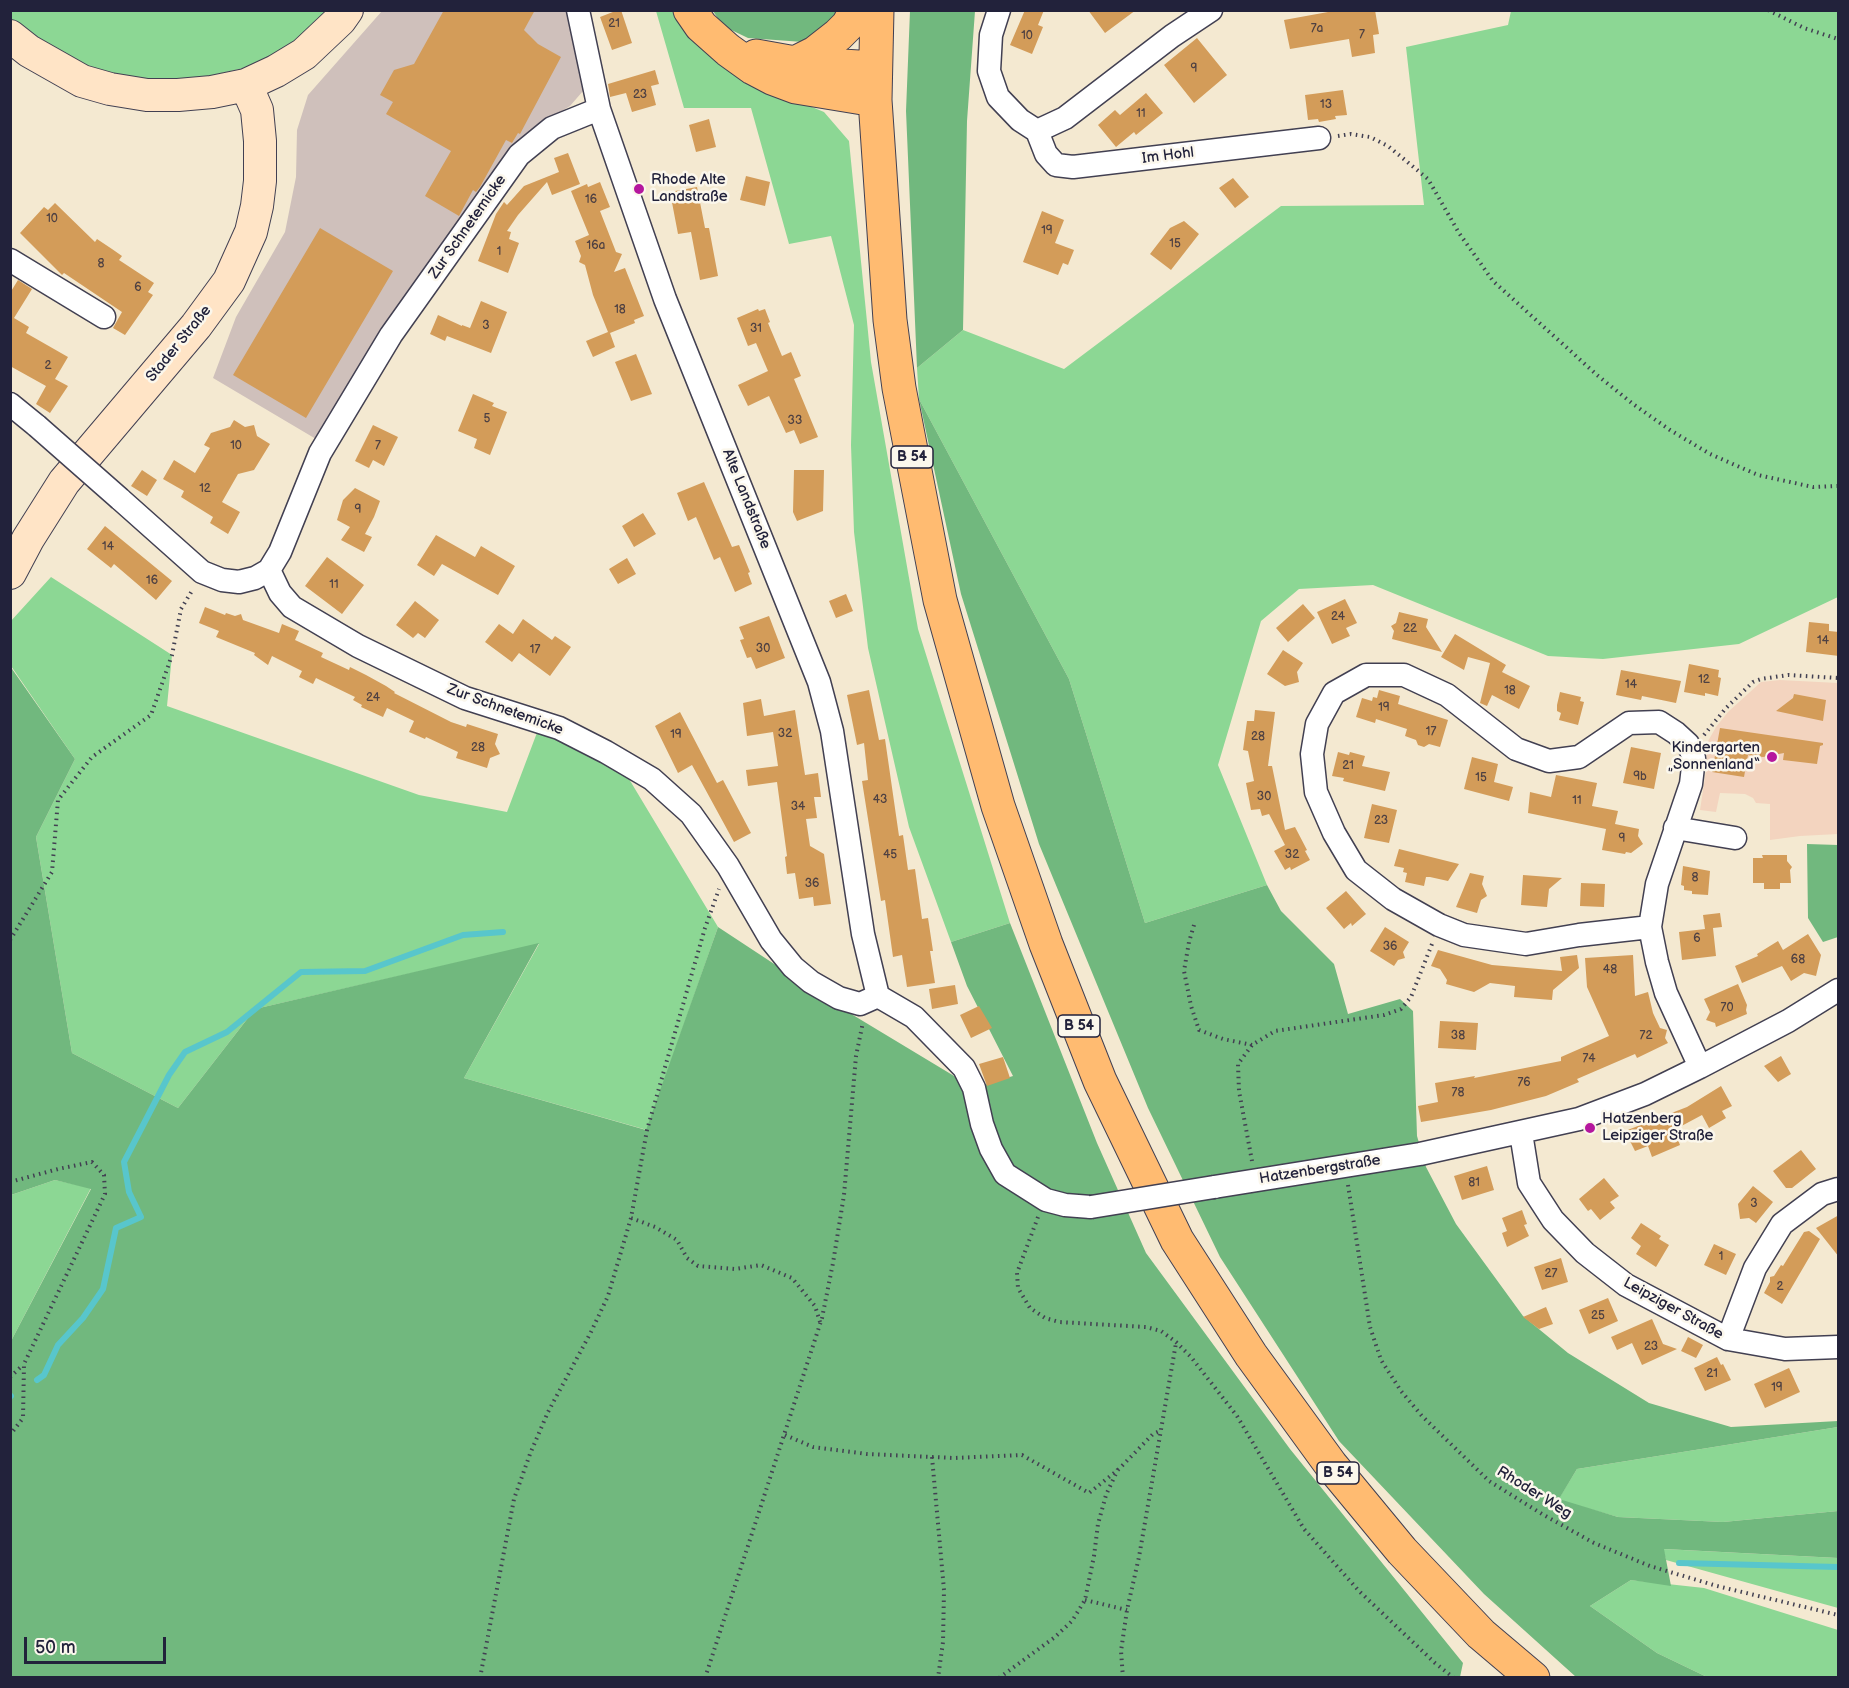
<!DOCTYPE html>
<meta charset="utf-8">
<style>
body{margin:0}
#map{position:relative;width:1849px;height:1688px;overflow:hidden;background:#f4e9d1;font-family:"Balsamiq Sans",sans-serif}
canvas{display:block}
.frame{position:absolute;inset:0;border:12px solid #22223b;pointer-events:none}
.scale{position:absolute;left:24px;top:1637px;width:142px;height:27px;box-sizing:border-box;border:3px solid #22223b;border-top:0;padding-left:8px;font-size:18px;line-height:21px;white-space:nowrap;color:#22223b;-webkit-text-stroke:4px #fbf7ec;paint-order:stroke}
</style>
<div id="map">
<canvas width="1849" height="1688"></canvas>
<div class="frame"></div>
<div class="scale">50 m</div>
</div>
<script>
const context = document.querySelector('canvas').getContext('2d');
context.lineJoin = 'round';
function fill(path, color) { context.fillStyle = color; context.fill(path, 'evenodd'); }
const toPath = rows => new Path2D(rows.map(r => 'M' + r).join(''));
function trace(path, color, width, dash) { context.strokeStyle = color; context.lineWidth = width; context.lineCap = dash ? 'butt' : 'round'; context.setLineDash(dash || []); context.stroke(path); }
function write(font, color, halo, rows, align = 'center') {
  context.font = font + ' "Balsamiq Sans",sans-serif'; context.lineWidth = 5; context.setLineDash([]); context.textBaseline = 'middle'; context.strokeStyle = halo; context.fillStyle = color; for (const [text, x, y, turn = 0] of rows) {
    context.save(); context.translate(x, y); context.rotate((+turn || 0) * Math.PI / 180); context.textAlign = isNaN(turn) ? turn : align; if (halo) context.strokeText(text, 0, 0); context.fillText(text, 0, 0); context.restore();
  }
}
const built = toPath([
 [1780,680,1838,683,1838,834,1800,836,1770,840,1770,804,1756,803,1753,798,1745,794,1720,793,1716,812,1700,810,1706,771,1707,743,1716,727,1728,712,1761,682]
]);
const industrial = toPath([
 [382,11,567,11,583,91,570,106,531,130,440,251,316,439,213,378,236,317,285,232,296,177,297,130,308,95]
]);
const green = toPath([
 [10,11,330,11,296,44,248,67,184,82,117,77,65,59,11,23],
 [656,11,678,11,744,79,824,112,849,141,871,362,918,629,1010,923,951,942,909,827,868,648,854,532,851,445,854,325,831,236,789,244,751,108,684,108],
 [1511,11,1838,11,1838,597,1739,644,1603,659,1548,656,1373,585,1299,589,1261,621,1218,765,1267,885,1145,923,1069,679,919,399,917,368,963,330,1064,369,1281,206,1424,205,1406,47,1508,25],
 [51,577,172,655,167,706,419,795,507,812,538,730,626,774,718,927,647,1130,464,1078,539,944,255,1009,178,1108,72,1053,36,837,75,759,11,666,10,622],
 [55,1180,91,1188,11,1341,11,1195],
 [1838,1427,1838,1511,1723,1522,1618,1517,1558,1500,1577,1469],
 [1663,1549,1838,1558,1838,1608,1666,1560],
 [1631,1580,1704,1588,1838,1630,1838,1677,1707,1677,1657,1653,1590,1606]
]);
const forest = toPath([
 [713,11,836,11,834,18,803,42,748,38,723,26],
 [910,11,975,11,967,121,963,330,917,368,906,111],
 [919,399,1069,679,1145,923,1267,885,1281,911,1334,964,1348,1014,1400,999,1413,1011,1417,1136,1426,1167,1456,1224,1523,1316,1568,1353,1649,1403,1731,1427,1838,1421,1838,1427,1577,1469,1559,1499,1618,1517,1723,1522,1838,1511,1838,1558,1664,1549,1671,1586,1631,1580,1590,1606,1657,1653,1707,1677,1576,1677,1484,1594,1339,1441,1220,1257,1148,1108,1039,844,961,594],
 [10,666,75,759,36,837,72,1053,178,1108,255,1009,539,943,464,1078,646,1130,718,927,838,1006,974,1088,1013,1076,967,986,951,942,1010,923,1097,1143,1146,1253,1290,1449,1463,1663,1460,1677,11,1677,11,1341,91,1189,55,1180,11,1195],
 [1807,844,1838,845,1838,937,1823,942,1808,918]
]);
const stream = toPath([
 [37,1380,44,1375,58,1345,83,1318,103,1289,116,1228,141,1217,129,1192,124,1162,169,1075,185,1052,227,1032,301,972,365,971,463,935,503,932],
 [10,1397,11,1396],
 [1679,1563,1838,1567]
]);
const building = toPath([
 [444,10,535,10,524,30,538,44,561,57,520,134,518,133,512,143,506,140,480,187,476,192,473,190,459,216,425,196,451,151,386,114,393,102,380,95,394,70,414,64],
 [618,10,621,10,632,43,612,50,600,17],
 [1025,10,1044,10,1038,25,1043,27,1032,54,1010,45],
 [1088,10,1136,10,1105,33],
 [1339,10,1375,10,1379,34,1373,35,1375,53,1352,57,1349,39,1290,49,1284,20],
 [1197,38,1227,75,1194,103,1164,65],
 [655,70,659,84,651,86,656,105,632,112,626,93,610,97,608,84],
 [1343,90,1347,115,1335,116,1336,119,1319,122,1318,119,1308,120,1305,95],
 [1146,93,1163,113,1136,135,1134,132,1116,147,1098,125,1115,110,1120,115],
 [709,119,716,147,696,152,689,125],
 [568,153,580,184,552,195,547,182,518,215,507,231,511,232,509,239,519,243,508,273,478,261,496,214,504,202,507,205,524,186,559,172,554,158],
 [746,176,770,182,765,206,740,200],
 [1233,178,1249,197,1235,208,1219,188],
 [600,182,610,207,600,211,616,252,622,254,614,272,625,268,644,316,634,320,635,323,610,333,615,347,593,357,586,341,608,332,593,295,585,265,579,262,581,256,575,241,589,235,571,191,587,184,588,187],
 [697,187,705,228,709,228,718,276,700,280,691,232,678,234,670,192],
 [55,203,95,242,97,239,112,249,122,256,119,260,154,283,148,292,153,295,125,335,113,328,122,312,64,273,62,275,20,233,44,207,48,210],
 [1042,211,1064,220,1055,243,1074,250,1068,265,1063,263,1058,275,1023,262],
 [1184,221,1199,234,1171,270,1150,254,1170,228],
 [320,228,393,271,306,418,233,375],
 [18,280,32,289,14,318,29,327,26,333,68,357,55,379,68,386,50,413,36,404,46,386,10,366,10,293],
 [481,301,507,312,491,353,447,336,445,341,430,334,438,315,462,326,462,325,470,328],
 [758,309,759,311,765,309,770,322,768,323,782,356,791,352,801,376,794,379,818,437,800,444,794,430,786,433,769,396,748,406,738,385,768,371,756,343,748,346,737,318],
 [636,354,652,394,631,401,615,362],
 [473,394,494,403,492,406,507,412,490,455,474,448,477,439,458,431],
 [234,420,245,427,254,425,257,436,270,444,254,470,238,474,222,502,240,512,228,534,210,523,213,517,181,497,184,491,163,479,174,460,195,473,210,448,204,445,211,433,230,427],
 [373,425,398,437,384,466,373,460,369,468,355,461],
 [142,470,157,480,147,496,131,486],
 [794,470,824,470,823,511,797,521,793,512],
 [704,482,732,547,739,545,750,572,748,573,752,584,735,592,720,557,714,560,696,517,688,521,677,493],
 [355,488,380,501,374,517,365,534,372,537,364,552,341,540,350,527,337,520,343,500],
 [643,513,656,534,634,547,622,526],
 [105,526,172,581,156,600,114,564,111,568,87,549],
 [436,535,475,557,481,546,515,566,498,595,442,564,434,576,417,565],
 [327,557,364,585,342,614,305,586],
 [627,558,636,574,618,584,609,569],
 [846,594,853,611,836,618,829,601],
 [1345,599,1357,623,1346,628,1350,636,1332,644,1317,612],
 [415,601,439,620,425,638,418,633,413,638,396,625],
 [1303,604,1315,618,1288,642,1276,628],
 [205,607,225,615,226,613,235,616,241,614,243,620,279,633,282,624,299,631,295,640,323,653,321,657,349,670,350,667,366,675,386,686,395,692,394,693,451,722,466,727,467,724,498,734,495,744,500,754,490,758,487,768,456,758,458,752,426,737,425,739,409,732,414,721,387,708,383,717,361,707,362,705,353,700,355,697,316,678,313,684,299,677,302,671,272,656,268,665,254,655,255,653,216,637,219,631,199,623],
 [1399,612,1428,619,1426,627,1442,652,1392,639,1394,631,1391,626,1396,623],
 [769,616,785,658,756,669,751,657,747,658,740,640,744,639,739,627],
 [523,619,552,640,555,636,571,647,550,676,519,653,512,662,485,642,499,624,513,634],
 [1809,622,1829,624,1829,631,1839,632,1839,656,1806,652],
 [1455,634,1506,665,1502,672,1530,686,1519,709,1492,695,1487,706,1480,703,1490,663,1468,657,1464,670,1441,657],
 [1283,650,1303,663,1297,672,1299,682,1285,686,1267,674],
 [1689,664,1719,670,1718,677,1721,678,1718,696,1705,693,1705,696,1684,692],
 [1621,670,1681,681,1676,703,1642,696,1641,700,1616,695],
 [869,690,879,740,885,739,899,836,903,835,908,870,915,869,922,919,928,918,933,951,930,951,935,983,907,987,902,955,893,957,885,900,881,901,862,781,868,780,864,743,857,745,847,695],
 [1379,690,1400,696,1398,704,1448,720,1440,747,1429,744,1424,747,1418,745,1416,740,1405,736,1407,729,1376,719,1375,723,1356,717,1362,698,1372,701,1373,697,1377,698],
 [1560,692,1581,697,1580,701,1584,702,1578,725,1559,720,1561,713,1557,711,1557,705],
 [1794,694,1826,700,1823,721,1776,711,1793,698],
 [761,699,764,716,795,710,805,775,818,773,821,797,814,797,817,818,806,819,810,846,824,854,831,904,814,906,813,897,799,899,795,873,787,874,785,857,787,856,777,782,748,786,746,770,778,766,773,732,747,736,743,703],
 [1255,710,1275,712,1268,766,1272,766,1285,830,1295,827,1307,850,1305,851,1310,860,1291,870,1290,867,1285,870,1274,851,1285,845,1269,814,1262,816,1260,809,1251,810,1246,783,1254,781,1248,751,1243,750,1247,721,1254,721],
 [680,712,717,783,723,780,751,833,734,842,692,765,678,773,655,726],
 [1720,728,1823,743,1823,745,1820,746,1817,764,1783,760,1784,753,1763,757,1748,755,1744,777,1712,772],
 [1631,747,1661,753,1654,789,1623,783],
 [1338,752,1349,755,1350,752,1365,756,1362,766,1390,772,1385,791,1343,781,1344,778,1332,776],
 [1472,757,1498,764,1494,782,1513,787,1509,801,1464,789],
 [1556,775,1597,783,1592,806,1618,811,1615,824,1639,829,1638,836,1643,844,1631,853,1626,852,1625,854,1602,850,1606,829,1528,813,1530,792,1551,797],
 [1372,804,1397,810,1389,843,1364,838],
 [1399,849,1459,864,1448,881,1430,877,1426,877,1424,886,1405,882,1407,873,1403,872,1404,868,1394,866],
 [1762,855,1787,855,1787,861,1792,867,1790,870,1791,883,1780,883,1780,889,1764,889,1764,883,1753,883,1753,858,1763,858],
 [1683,866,1710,871,1708,895,1692,894,1692,891,1684,890,1684,886,1681,885],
 [1470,873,1484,876,1482,884,1487,896,1481,900,1477,913,1456,907],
 [1523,875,1562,878,1549,889,1547,907,1521,905],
 [1581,883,1605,884,1604,907,1580,906],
 [1346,891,1366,914,1352,926,1351,923,1344,929,1326,908],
 [1720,913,1722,927,1713,928,1716,956,1682,960,1679,932,1705,929,1703,915],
 [1385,927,1409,942,1403,952,1405,958,1398,960,1394,966,1370,951],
 [1808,934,1821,955,1816,976,1804,973,1791,981,1782,966,1742,983,1735,966,1758,956,1757,954,1778,941,1783,950],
 [1438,950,1492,965,1562,971,1560,957,1577,955,1579,968,1553,990,1552,1000,1514,997,1515,986,1490,983,1474,992,1446,984,1447,980,1440,969,1431,966],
 [1633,955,1635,996,1648,992,1653,1013,1660,1028,1667,1030,1665,1038,1668,1043,1637,1058,1635,1054,1577,1079,1579,1082,1546,1096,1491,1110,1421,1122,1418,1106,1438,1102,1435,1083,1475,1076,1474,1078,1561,1061,1561,1057,1609,1036,1587,987,1585,958],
 [1738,984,1747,1005,1746,1010,1747,1014,1716,1027,1715,1023,1706,1020,1710,1012,1704,999],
 [955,985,958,1004,932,1009,929,989],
 [979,1006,992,1028,971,1038,960,1015],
 [1440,1021,1478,1023,1476,1050,1438,1048],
 [1781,1056,1791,1074,1778,1082,1764,1066],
 [1003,1057,1010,1078,987,1086,979,1064],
 [1721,1086,1732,1106,1722,1111,1726,1118,1709,1128,1702,1115,1674,1130,1680,1145,1652,1157,1648,1146,1635,1151,1625,1131,1687,1107],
 [1801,1150,1816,1169,1792,1188,1786,1188,1773,1171],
 [1487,1166,1494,1190,1462,1200,1454,1176],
 [1604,1178,1619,1196,1610,1202,1615,1208,1600,1220,1591,1209,1588,1211,1579,1199],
 [1753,1186,1773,1202,1756,1223,1749,1218,1740,1219,1738,1204],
 [1522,1210,1527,1224,1524,1225,1529,1236,1507,1247,1502,1233,1507,1231,1502,1218],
 [1839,1215,1839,1257,1816,1228],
 [1641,1223,1661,1236,1659,1239,1669,1245,1656,1267,1636,1254,1641,1246,1631,1238],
 [1809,1231,1820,1239,1782,1304,1764,1293,1770,1282,1770,1277,1774,1276,1781,1265,1783,1266,1804,1232],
 [1714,1244,1736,1254,1726,1275,1704,1265],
 [1561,1258,1568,1282,1542,1290,1534,1267],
 [1608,1298,1618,1321,1589,1334,1579,1310],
 [1546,1307,1553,1324,1539,1329,1523,1317],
 [1652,1319,1663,1344,1677,1349,1642,1365,1632,1343,1617,1350,1611,1337],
 [1688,1337,1703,1345,1696,1358,1681,1351],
 [1717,1357,1721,1365,1723,1364,1731,1380,1705,1391,1694,1368],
 [1789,1368,1800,1392,1765,1408,1754,1384]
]);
const path = toPath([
 [1768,10,1804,28,1838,39],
 [1338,136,1351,134,1370,137,1388,146,1428,179,1459,233,1493,281,1597,375,1633,404,1670,430,1710,454,1758,475,1813,487,1838,486],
 [1704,735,1726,708,1753,682,1761,679,1788,675,1838,678],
 [1194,925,1189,942,1184,971,1191,1006,1199,1030,1223,1039,1252,1045],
 [10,940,52,872,58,800,92,757,151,715,172,655,181,609,193,589],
 [1252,1161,1239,1091,1238,1064,1252,1045,1275,1031,1384,1015,1401,1009,1411,997,1432,944],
 [10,1182,58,1169,92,1162,104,1175,105,1194,24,1364,23,1418,10,1435],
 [1348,1185,1370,1327,1381,1360,1401,1391,1422,1416,1489,1481,1542,1514,1594,1543,1650,1566,1717,1586,1838,1615],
 [1038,1217,1017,1273,1018,1288,1030,1308,1045,1318,1059,1322,1146,1327,1161,1331,1176,1342,1191,1357,1237,1416,1304,1529,1359,1591,1435,1663,1454,1678],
 [631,1218,655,1227,677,1240,687,1258,698,1266,735,1269,761,1265,792,1278,815,1306,820,1322],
 [10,1377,23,1365],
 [785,1435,813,1447,867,1454,954,1458,1022,1455,1089,1493,1119,1469,1153,1434,1160,1431],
 [932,1457,944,1590,943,1642,938,1678],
 [1085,1600,1127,1610],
 [480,1678,514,1499,530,1454,548,1412,591,1332,608,1296,631,1218,647,1130,705,928,719,889],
 [705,1678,822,1318,833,1263,844,1195,856,1056,863,1022],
 [999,1678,1055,1637,1072,1621,1085,1600,1094,1556,1098,1524,1106,1495,1118,1469],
 [1123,1678,1121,1651,1127,1610,1139,1557,1176,1343]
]);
const street = toPath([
 [578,10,599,109,665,299,819,682,832,731,863,934,878,996],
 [999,10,991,35,989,71,998,97,1020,120,1037,131,1065,118,1172,36,1211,10],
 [1037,131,1046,154,1056,165,1073,167,1319,138],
 [10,260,104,317],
 [10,404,37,426],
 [120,499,202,572,222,580,239,582,255,578,269,570,280,552,320,453,391,335,519,155,552,128,599,109],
 [269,570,280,593,292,607,358,646,465,698,559,728,606,752,652,779,691,814,728,866,771,940,793,967,811,982,839,998,860,1004,878,996],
 [1675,828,1735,838],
 [1650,927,1657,884,1691,784,1694,758,1688,744,1676,733,1659,722,1629,723,1579,757,1549,761,1516,749,1447,695,1404,675,1366,675,1334,693,1317,724,1312,754,1316,792,1334,833,1356,870,1393,899,1439,925,1464,935,1526,944,1579,935,1650,927,1657,962,1666,993,1700,1067],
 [878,996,914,1017,964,1068,974,1088,982,1124,991,1149,1005,1174,1046,1200,1065,1205,1091,1207],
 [1521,1133,1529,1183,1553,1220,1585,1253,1626,1285,1728,1339,1785,1349,1838,1347],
 [1214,1187,1420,1154,1579,1119,1645,1094,1700,1067,1788,1021,1838,990],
 [1728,1339,1755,1268,1782,1224,1822,1194,1838,1189]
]);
const secondary = toPath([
 [10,36,29,51,82,81,110,89,147,95,178,95,212,92,246,85,276,71,304,54,340,20,347,10],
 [10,573,28,539,64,482,196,326,229,281,251,232,257,206,260,181,260,141,257,110,246,85]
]);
const primary = toPath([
 [690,10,701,26,728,50,753,68,772,78,796,87,875,100],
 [877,10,875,100,890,320,899,388,940,600,998,806,1046,944,1100,1081,1177,1240,1251,1355,1331,1465,1402,1551,1481,1634,1533,1678],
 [756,56,795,63,874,68],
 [795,63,815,53,838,35,848,25,856,10]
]);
const streetBridge = toPath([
 [37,426,120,499],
 [1091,1207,1214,1187]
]);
const markers = [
 [639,189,6,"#b5179e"],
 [1772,757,6,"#b5179e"],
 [1590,1128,6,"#b5179e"]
];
const numberNames = [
 ["21",614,24],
 ["7a",1317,29],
 ["7",1362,35],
 ["10",1027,36],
 ["9",1194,69],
 ["23",640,95],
 ["13",1326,105],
 ["11",1141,114],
 ["16",591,200],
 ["10",52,219],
 ["19",1047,231],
 ["15",1175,244],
 ["16a",596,246],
 ["1",499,252],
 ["8",101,264],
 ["6",138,288],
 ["18",620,310],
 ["3",486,326],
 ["31",756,329],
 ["2",48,366],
 ["5",487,419],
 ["33",795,421],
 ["10",236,446],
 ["7",378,446],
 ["12",205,489],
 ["9",358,510],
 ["14",108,547],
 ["16",152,581],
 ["11",334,585],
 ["24",1338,617],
 ["22",1410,629],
 ["14",1823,641],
 ["30",763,649],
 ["17",535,650],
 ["12",1704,680],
 ["14",1631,685],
 ["18",1510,691],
 ["24",373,698],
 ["19",1384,708],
 ["17",1431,732],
 ["32",785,734],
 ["19",676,735],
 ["28",1258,737],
 ["28",478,748],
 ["21",1348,766],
 ["9b",1640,777],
 ["15",1481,778],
 ["30",1264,797],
 ["43",880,800],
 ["11",1577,801],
 ["34",798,807],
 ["23",1381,821],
 ["9",1622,839],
 ["45",890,855],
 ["32",1292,855],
 ["8",1695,878],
 ["36",812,884],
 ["6",1697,939],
 ["36",1390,947],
 ["68",1798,960],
 ["48",1610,970],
 ["70",1727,1008],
 ["38",1458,1036],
 ["72",1646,1036],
 ["74",1589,1059],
 ["76",1524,1083],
 ["78",1458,1093],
 ["81",1474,1183],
 ["3",1754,1204],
 ["1",1721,1257],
 ["27",1551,1274],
 ["2",1780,1287],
 ["25",1598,1316],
 ["23",1651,1347],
 ["21",1712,1374],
 ["19",1777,1388]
];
const shields = [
 [912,457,42],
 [1079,1026,42],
 [1338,1473,42]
];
const shieldNames = [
 ["B 54",912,457],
 ["B 54",1079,1026],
 ["B 54",1338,1473]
];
const streetNames = [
 ["Im Hohl",1168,156,-7],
 ["Zur Schnetemicke",468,227,-55],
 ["Stader Straße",179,344,-51],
 ["Alte Landstraße",746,499,68],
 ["Zur Schnetemicke",505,710,20],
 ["Hatzenbergstraße",1320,1170,-9],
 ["Leipziger Straße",1673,1309,29],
 ["Rhoder Weg",1534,1493,32]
];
const poiNames = [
 ["Rhode Alte",651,180],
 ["Landstraße",651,197],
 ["Kindergarten",1760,748,"right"],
 ["„Sonnenland“",1760,765,"right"],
 ["Hatzenberg",1602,1119],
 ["Leipziger Straße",1602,1136]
];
fill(built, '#f3d4bf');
fill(industrial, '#cfc0bb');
fill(green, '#8cd794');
fill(forest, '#71b87e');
trace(stream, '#58c6cc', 6);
fill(building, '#d39c59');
trace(street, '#424052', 25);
trace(secondary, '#424052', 34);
trace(primary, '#424052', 35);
trace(path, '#424052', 4, [1.5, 4.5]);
trace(street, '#fff', 22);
trace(secondary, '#ffe4c6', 32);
trace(primary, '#ffbb71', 33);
trace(streetBridge, '#424052', 25, []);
trace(streetBridge, '#fff', 22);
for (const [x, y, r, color] of markers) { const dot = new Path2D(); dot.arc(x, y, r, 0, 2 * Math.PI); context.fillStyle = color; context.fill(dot); trace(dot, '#fbf7ec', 2); }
write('12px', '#4e4042', null, numberNames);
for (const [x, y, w] of shields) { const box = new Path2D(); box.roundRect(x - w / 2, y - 11, w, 22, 4.5); context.fillStyle = '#fbf7ec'; context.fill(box); trace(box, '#22223b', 1.5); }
write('bold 14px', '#22223b', null, shieldNames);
write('15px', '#22223b', '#fbf7ec', streetNames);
write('15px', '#22223b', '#fbf7ec', poiNames, 'left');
</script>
